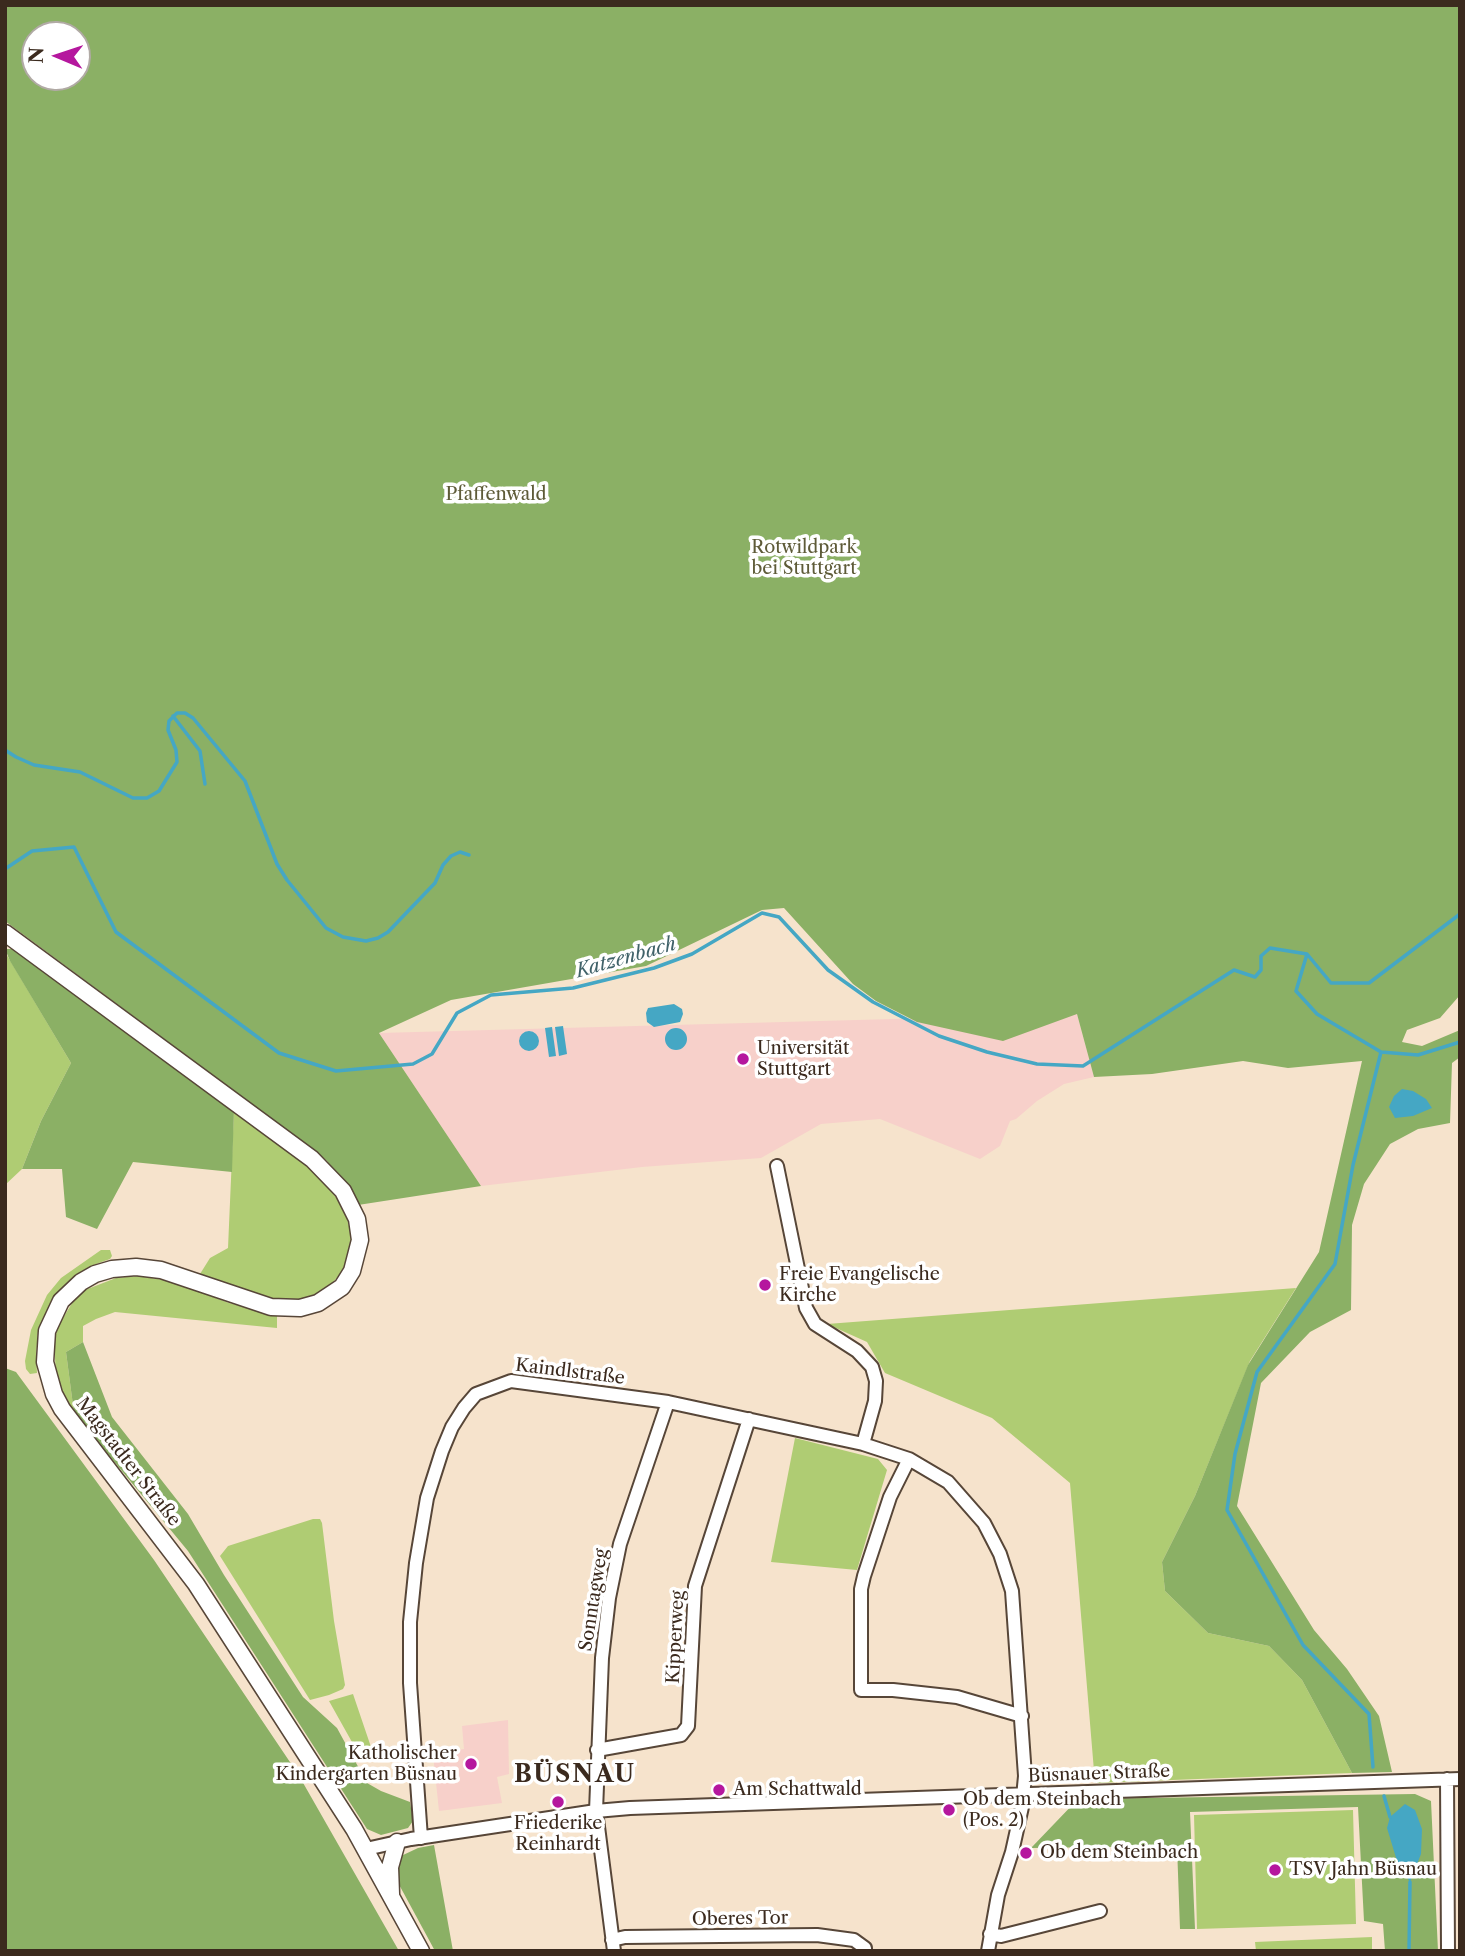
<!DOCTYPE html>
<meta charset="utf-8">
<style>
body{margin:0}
#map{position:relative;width:1465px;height:1956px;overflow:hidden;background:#f6e3cc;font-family:"Libre Caslon Text",serif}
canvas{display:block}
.frame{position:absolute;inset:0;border:7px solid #3b2a1e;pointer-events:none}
.north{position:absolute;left:21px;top:21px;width:70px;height:70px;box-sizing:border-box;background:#fff;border:2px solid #b1aaa5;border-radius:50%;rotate:272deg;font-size:19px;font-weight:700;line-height:28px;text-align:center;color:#3b2a1e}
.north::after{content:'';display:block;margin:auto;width:24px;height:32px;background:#b5179e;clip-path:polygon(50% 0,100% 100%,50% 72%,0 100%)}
</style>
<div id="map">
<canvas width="1465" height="1956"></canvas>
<div class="frame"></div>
<div class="north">N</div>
</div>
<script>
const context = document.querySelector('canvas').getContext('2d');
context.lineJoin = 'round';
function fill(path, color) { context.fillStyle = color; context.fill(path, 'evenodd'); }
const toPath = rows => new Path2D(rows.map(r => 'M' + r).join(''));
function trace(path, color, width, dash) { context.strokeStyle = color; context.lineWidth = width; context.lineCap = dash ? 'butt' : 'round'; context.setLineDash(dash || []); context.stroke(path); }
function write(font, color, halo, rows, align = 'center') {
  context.font = font + ' "Libre Caslon Text",serif'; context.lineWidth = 7; context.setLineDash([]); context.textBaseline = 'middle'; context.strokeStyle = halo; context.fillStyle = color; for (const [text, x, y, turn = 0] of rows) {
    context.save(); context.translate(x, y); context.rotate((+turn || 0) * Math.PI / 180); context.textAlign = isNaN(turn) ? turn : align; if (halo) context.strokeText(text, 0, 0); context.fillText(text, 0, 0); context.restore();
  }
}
const built = toPath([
 [1077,1014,1094,1077,1064,1084,1037,1101,1016,1119,1010,1121,1000,1146,980,1159,880,1119,821,1124,761,1158,642,1167,481,1186,379,1033],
 [508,1720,509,1774,497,1777,502,1803,439,1811,433,1754,464,1749,462,1726]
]);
const green = toPath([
 [5,952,71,1063,41,1121,22,1169,5,1185],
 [234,1110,308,1165,325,1182,345,1210,352,1238,346,1267,328,1288,314,1296,298,1300,269,1299,200,1274,210,1258,228,1248],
 [101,1250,110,1250,112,1256,110,1259,96,1264,74,1276,52,1299,38,1331,36,1355,37,1373,30,1374,26,1369,25,1361,31,1330,47,1295,61,1278],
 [138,1276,171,1281,229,1303,277,1315,277,1328,115,1312,96,1319,83,1326,83,1342,66,1352,74,1413,63,1394,56,1375,54,1342,58,1326,74,1300,85,1290,116,1278],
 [1296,1288,1250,1361,1195,1496,1162,1562,1165,1591,1208,1633,1269,1646,1302,1680,1352,1773,1095,1783,1070,1483,992,1418,885,1373,867,1342,827,1324],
 [795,1438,878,1459,887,1470,857,1570,771,1562],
 [313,1519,320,1519,322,1523,334,1621,345,1685,343,1689,329,1695,310,1700,220,1556,228,1546],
 [353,1694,371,1747,357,1751,329,1701],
 [1353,1810,1356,1924,1197,1929,1194,1815],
 [1372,1937,1372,1951,1256,1951,1255,1942]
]);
const forest = toPath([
 [5,5,1460,5,1460,995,1440,1018,1407,1030,1402,1042,1422,1046,1460,1030,1460,1057,1452,1063,1450,1123,1418,1129,1390,1144,1364,1184,1352,1225,1351,1310,1310,1332,1261,1383,1237,1506,1314,1630,1347,1669,1379,1716,1392,1772,1352,1773,1302,1680,1269,1646,1208,1633,1165,1591,1162,1562,1195,1496,1248,1365,1319,1252,1362,1061,1288,1068,1243,1061,1152,1074,1094,1077,1077,1014,1003,1041,917,1022,876,1001,853,984,784,908,762,910,646,966,451,1000,379,1033,481,1186,358,1205,327,1161,314,1150,5,921],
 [35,35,77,35,77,77,35,77],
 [5,949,17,949,234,1110,232,1172,133,1162,97,1229,66,1217,62,1169,22,1169,41,1121,71,1063,10,961],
 [83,1342,112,1417,188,1514,224,1575,303,1697,337,1728,367,1783,381,1791,410,1802,413,1821,408,1828,381,1835,367,1829,188,1551,74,1413,66,1352],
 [5,1368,16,1372,154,1560,298,1774,399,1951,5,1951],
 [1415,1794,1431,1801,1438,1951,1385,1951,1383,1924,1364,1921,1358,1807,1190,1812,1195,1929,1180,1929,1177,1846,1031,1848,1078,1799],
 [434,1845,453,1951,435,1951,396,1879,397,1861,401,1856,418,1848]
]);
const water = toPath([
 [674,1004,682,1009,683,1014,680,1022,654,1027,647,1022,646,1013,648,1008],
 [563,1026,567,1054,559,1056,555,1027],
 [552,1027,556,1056,549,1057,545,1028],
 '665 1039a11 11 0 1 1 22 0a11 11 0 1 1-22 0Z',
 '519 1041a10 10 0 1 1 20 0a10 10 0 1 1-20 0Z',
 [1402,1089,1413,1091,1426,1099,1432,1108,1413,1116,1395,1118,1389,1107,1394,1096],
 [1405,1804,1415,1810,1422,1829,1421,1854,1410,1882,1397,1861,1387,1828,1390,1817]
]);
const stream = toPath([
 [173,716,200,751,205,784],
 [5,750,16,757,34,765,80,772,133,798,147,798,159,791,177,762,176,750,168,730,169,721,177,713,185,713,193,718,245,781,277,864,287,880,326,928,343,937,366,941,378,938,388,932,435,883,443,865,451,856,460,852,469,855],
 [5,869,32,851,74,847,116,932,279,1053,336,1071,413,1064,432,1054,457,1013,491,995,573,988,654,968,692,954,762,913,779,917,828,970,873,1002,939,1036,987,1052,1037,1064,1083,1066,1234,970,1255,977,1261,970,1261,956,1270,948,1307,954,1296,991,1317,1014,1381,1052,1418,1055,1460,1042],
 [1307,954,1331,983,1369,983,1460,914],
 [1373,1767,1369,1714,1303,1645,1227,1510,1235,1454,1257,1372,1335,1264,1353,1165,1381,1052],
 [1384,1796,1390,1817],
 [1409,1951,1410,1882]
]);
const minor = toPath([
 [777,1166,806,1308,815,1324,857,1351,872,1367,876,1381,875,1401,863,1444],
 [909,1459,890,1497,864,1576,861,1589,861,1690,893,1690,957,1697,1022,1716],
 [597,1750,681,1735,688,1726,695,1586,749,1419],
 [1447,1779,1448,1951],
 [421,1838,410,1683,410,1622,416,1563,427,1498,442,1451,452,1427,464,1408,476,1394,511,1381,668,1402,863,1444,909,1459,948,1482,984,1523,1000,1554,1012,1591,1025,1776,1022,1807,1012,1852,998,1895,988,1951],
 [366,1849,411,1839,596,1811,630,1808,1460,1779],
 [990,1934,1001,1936,1100,1911],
 [612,1940,625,1937,817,1935,854,1940,865,1948,865,1951],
 [614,1951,596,1811,602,1658,609,1598,620,1544,668,1402]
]);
const major = toPath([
 [5,933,312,1159,343,1191,357,1219,360,1240,352,1271,342,1287,318,1303,300,1308,271,1307,161,1270,136,1267,112,1269,95,1274,81,1282,61,1301,47,1331,45,1362,54,1394,62,1409,196,1584,354,1829,421,1951],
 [391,1894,390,1867,397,1842]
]);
const markers = [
 [743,1059,7,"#b5179e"],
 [765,1285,7,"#b5179e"],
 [471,1764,7,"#b5179e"],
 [719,1790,7,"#b5179e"],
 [558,1802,7,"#b5179e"],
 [949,1810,7,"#b5179e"],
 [1026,1853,7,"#b5179e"],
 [1275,1870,7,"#b5179e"]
];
const parkNames = [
 ["Pfaffenwald",496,495],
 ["Rotwildpark",804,548],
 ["bei Stuttgart",804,569]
];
const poiNames = [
 ["Universität",757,1049],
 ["Stuttgart",757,1070],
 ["Freie Evangelische",779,1275],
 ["Kirche",779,1296],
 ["Katholischer",457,1754,"right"],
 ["Kindergarten Büsnau",457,1775,"right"],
 ["Am Schattwald",733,1790],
 ["Ob dem Steinbach",963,1800],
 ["(Pos. 2)",963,1821],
 ["Friederike",558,1824,"center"],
 ["Reinhardt",558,1845,"center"],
 ["Ob dem Steinbach",1040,1853],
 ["TSV Jahn Büsnau",1289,1870]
];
const streetNames = [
 ["Kaindlstraße",570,1372,7],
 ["Magstadter Straße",128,1462,52],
 ["Sonntagweg",594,1600,-81],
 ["Kipperweg",676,1637,-87],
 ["Büsnauer Straße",1099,1774,-2],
 ["Oberes Tor",740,1919,-1]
];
const waterNames = [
 ["Katzenbach",626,958,-16]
];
const districtNames = [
 ["BÜSNAU",575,1775]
];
fill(built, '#f7d0ca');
fill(green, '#afcc73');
fill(forest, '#8bb065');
fill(water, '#45a7c4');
trace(stream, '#45a7c4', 3.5);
trace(minor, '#574638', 16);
trace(major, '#574638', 19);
trace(minor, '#fff', 12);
trace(major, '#fff', 16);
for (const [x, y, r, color] of markers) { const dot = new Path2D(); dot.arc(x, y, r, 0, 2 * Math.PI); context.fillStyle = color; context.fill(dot); trace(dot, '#fff', 2.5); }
write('18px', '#5e5b38', '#fff', parkNames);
write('18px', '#3b2a1e', '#fff', poiNames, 'left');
write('18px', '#3b2a1e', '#fff', streetNames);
write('italic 19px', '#406269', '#fff', waterNames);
context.letterSpacing = '2px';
write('bold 24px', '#3b2a1e', '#fff', districtNames);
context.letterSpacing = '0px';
</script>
